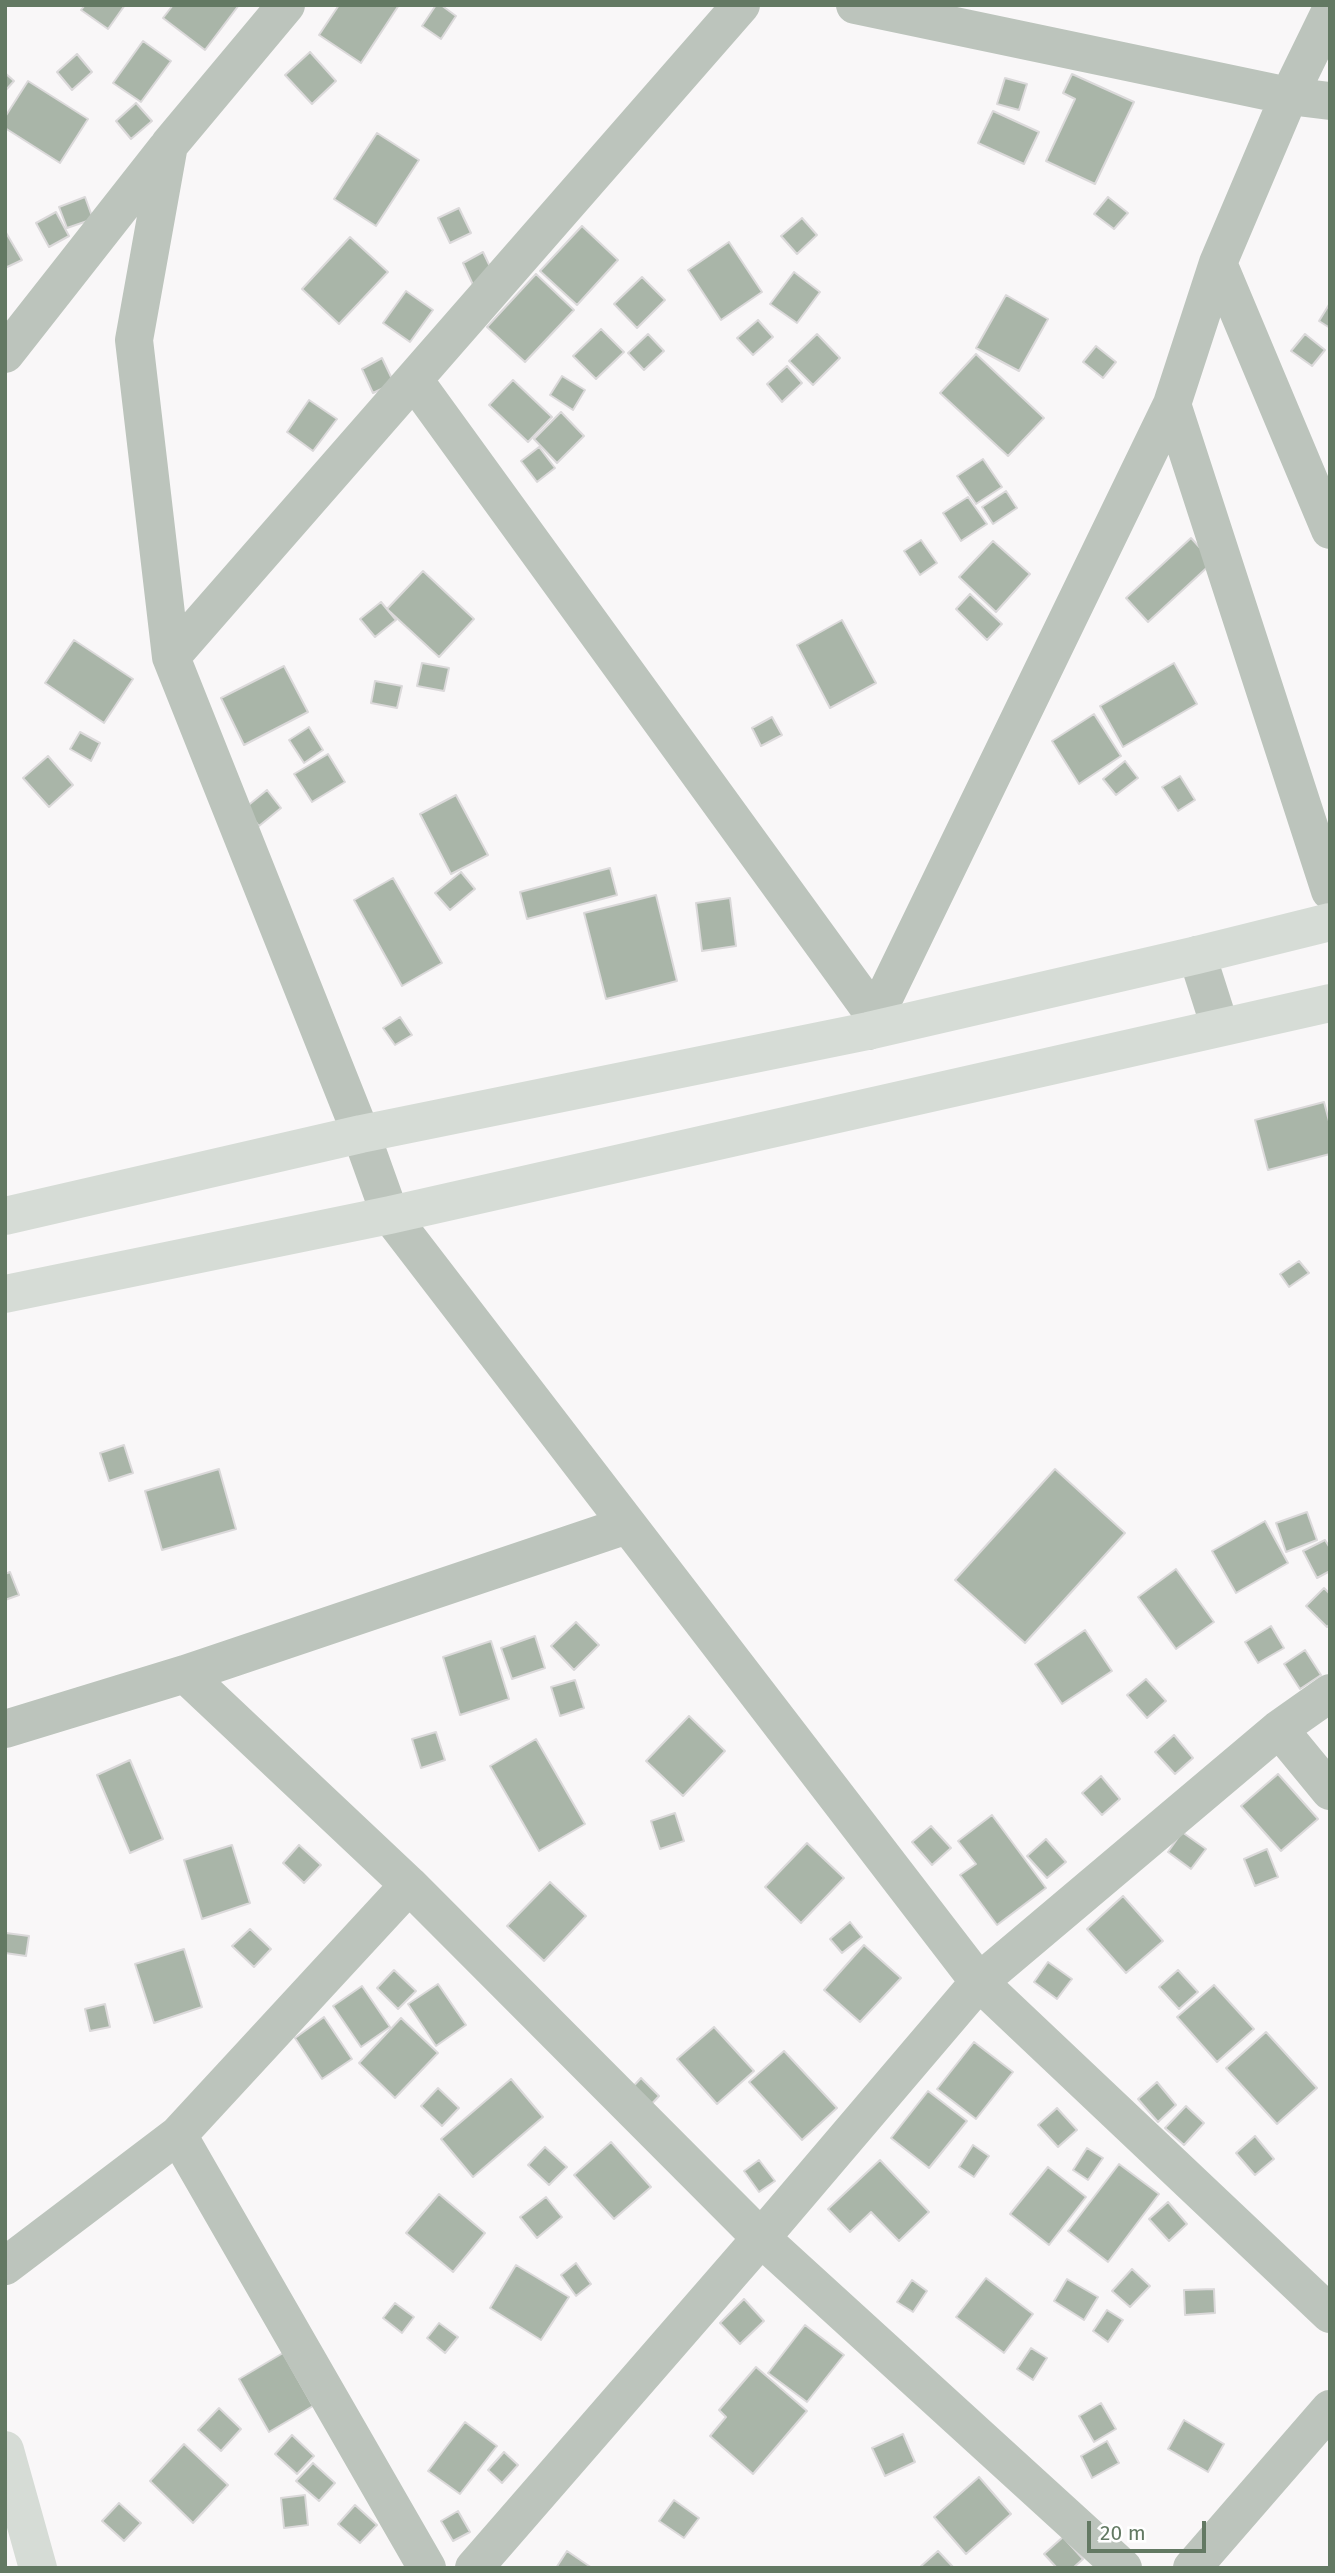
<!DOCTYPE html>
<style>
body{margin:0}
#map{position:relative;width:1335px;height:2573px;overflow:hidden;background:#f9f7f8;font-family:"Fira Sans",sans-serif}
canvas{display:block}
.frame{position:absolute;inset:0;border:7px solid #637963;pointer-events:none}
.scale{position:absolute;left:1087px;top:2521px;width:119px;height:32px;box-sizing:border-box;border:4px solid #637963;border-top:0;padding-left:9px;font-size:21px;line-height:24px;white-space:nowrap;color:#637963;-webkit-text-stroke:5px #fff;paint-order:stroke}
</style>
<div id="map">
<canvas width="1335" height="2573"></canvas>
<div class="frame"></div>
<div class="scale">20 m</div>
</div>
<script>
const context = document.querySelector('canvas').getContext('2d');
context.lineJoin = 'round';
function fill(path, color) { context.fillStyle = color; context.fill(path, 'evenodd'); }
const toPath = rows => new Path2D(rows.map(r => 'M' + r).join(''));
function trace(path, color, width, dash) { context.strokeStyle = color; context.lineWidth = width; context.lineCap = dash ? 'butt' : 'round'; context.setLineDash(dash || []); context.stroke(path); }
const building = toPath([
 [85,5,125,5,108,29,81,10,85,5],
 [173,5,239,5,205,50,163,18,173,5],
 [339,5,399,5,361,63,319,35,339,5],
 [436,5,441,5,456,16,441,39,422,26,436,5],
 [143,41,171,61,141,102,113,83,143,41],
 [310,52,336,81,312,104,285,75,310,52],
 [77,54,92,72,72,90,57,72,77,54],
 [5,73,14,81,5,91,5,73],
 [1072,74,1134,102,1095,184,1046,161,1075,99,1063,93,1072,74],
 [1005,78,1027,84,1019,110,997,104,1005,78],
 [28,81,88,119,60,163,5,128,5,117,28,81],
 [136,103,152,121,131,139,116,121,136,103],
 [993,111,1039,132,1024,164,978,143,993,111],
 [377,133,419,160,376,226,334,199,377,133],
 [85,197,93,219,67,228,59,207,85,197],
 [1108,197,1128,213,1114,229,1094,214,1108,197],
 [459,208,471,233,450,243,438,218,459,208],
 [56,212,69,236,49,247,36,223,56,212],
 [802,218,817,235,797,254,781,236,802,218],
 [582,226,618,260,577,305,540,271,582,226],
 [5,231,22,260,5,268,5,231],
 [350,237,388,272,339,324,302,289,350,237],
 [729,242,762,292,721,320,688,270,729,242],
 [483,252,495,277,474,287,463,263,483,252],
 [794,272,820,292,797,323,770,304,794,272],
 [536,274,574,310,525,362,487,327,536,274],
 [642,277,665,300,637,328,614,304,642,277],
 [406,291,433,310,410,342,383,323,406,291],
 [1006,295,1048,319,1019,371,976,348,1006,295],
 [1330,303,1330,328,1319,321,1330,303],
 [758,320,773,337,753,355,737,338,758,320],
 [601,329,624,352,596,379,573,356,601,329],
 [648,334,664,351,644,370,628,353,648,334],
 [817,334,840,358,813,385,789,361,817,334],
 [1305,334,1325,350,1312,366,1291,351,1305,334],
 [1096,346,1116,362,1103,378,1083,362,1096,346],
 [976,354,1044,418,1008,456,940,393,976,354],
 [382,358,394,383,373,393,362,369,382,358],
 [787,366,802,383,782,402,767,384,787,366],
 [562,376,585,390,573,410,550,395,562,376],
 [513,380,552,417,528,442,489,405,513,380],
 [309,400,337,419,313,451,287,432,309,400],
 [561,412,584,436,557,463,534,439,561,412],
 [539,447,555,468,537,482,521,461,539,447],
 [983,459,1002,487,976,504,957,476,983,459],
 [1006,491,1017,508,993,524,982,507,1006,491],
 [968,497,987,524,961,541,943,513,968,497],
 [1191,538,1213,562,1148,622,1126,598,1191,538],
 [921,540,937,563,920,575,904,551,921,540],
 [993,541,1030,574,996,612,959,577,993,541],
 [423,571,474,619,439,657,387,609,423,571],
 [970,594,1002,624,987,640,956,609,970,594],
 [381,602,396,620,375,637,360,619,381,602],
 [842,620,876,683,830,708,797,645,842,620],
 [74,640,133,679,104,723,45,683,74,640],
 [422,663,449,668,444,691,417,686,422,663],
 [1174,663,1197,704,1123,747,1100,706,1174,663],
 [284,666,308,712,244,745,221,698,284,666],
 [375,681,402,686,397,708,371,703,375,681],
 [1094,714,1121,756,1079,784,1052,741,1094,714],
 [772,717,782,735,761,746,752,728,772,717],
 [309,727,323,750,304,763,289,740,309,727],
 [80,732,100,743,91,761,70,749,80,732],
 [328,754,345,782,312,802,294,774,328,754],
 [48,756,73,785,49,807,23,778,48,756],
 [1125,761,1138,778,1116,795,1103,779,1125,761],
 [1180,776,1195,800,1178,811,1162,787,1180,776],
 [267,790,281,808,259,826,245,808,267,790],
 [456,795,488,855,451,874,420,814,456,795],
 [610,868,617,895,527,919,520,892,610,868],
 [461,872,475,889,450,910,435,893,461,872],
 [393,878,442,963,402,986,354,900,393,878],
 [656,895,677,981,606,999,584,913,656,895],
 [730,898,736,946,702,951,696,903,730,898],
 [400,1017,412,1035,395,1045,383,1028,400,1017],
 [1324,1102,1330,1125,1330,1154,1268,1170,1255,1120,1324,1102],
 [1299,1261,1309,1273,1289,1287,1280,1274,1299,1261],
 [124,1445,133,1473,109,1481,100,1453,124,1445],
 [219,1469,236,1529,162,1550,145,1491,219,1469],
 [1055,1469,1125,1533,1025,1643,955,1580,1055,1469],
 [1307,1512,1317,1540,1286,1552,1276,1523,1307,1512],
 [1265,1521,1288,1563,1236,1593,1212,1551,1265,1521],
 [1325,1540,1330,1548,1330,1571,1317,1578,1303,1551,1325,1540],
 [1176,1569,1214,1622,1176,1649,1138,1597,1176,1569],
 [10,1572,19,1595,5,1600,5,1574,10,1572],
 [1324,1588,1330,1594,1330,1624,1327,1627,1306,1606,1324,1588],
 [576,1622,599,1645,574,1670,551,1646,576,1622],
 [1271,1626,1284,1648,1258,1663,1245,1642,1271,1626],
 [1085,1630,1112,1671,1062,1704,1035,1664,1085,1630],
 [535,1636,545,1668,512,1679,501,1648,535,1636],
 [491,1641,509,1699,460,1715,443,1657,491,1641],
 [1305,1650,1321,1675,1300,1689,1284,1664,1305,1650],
 [1146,1679,1166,1701,1147,1718,1127,1695,1146,1679],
 [575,1680,584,1708,560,1716,551,1687,575,1680],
 [689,1716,725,1751,683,1796,646,1761,689,1716],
 [436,1732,445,1760,421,1768,412,1739,436,1732],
 [1174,1735,1193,1758,1175,1774,1155,1752,1174,1735],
 [536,1739,585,1824,539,1851,490,1766,536,1739],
 [130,1760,163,1839,130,1853,97,1775,130,1760],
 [1278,1774,1318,1819,1281,1851,1241,1806,1278,1774],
 [1101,1776,1120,1799,1102,1815,1082,1793,1101,1776],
 [675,1813,684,1841,660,1849,651,1821,675,1813],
 [992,1815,1046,1888,997,1925,960,1875,976,1864,958,1841,992,1815],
 [931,1826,951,1848,932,1865,912,1842,931,1826],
 [1182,1832,1206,1849,1191,1869,1168,1852,1182,1832],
 [1046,1839,1066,1862,1047,1878,1027,1856,1046,1839],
 [807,1843,844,1878,801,1923,765,1887,807,1843],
 [232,1845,250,1903,202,1919,184,1860,232,1845],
 [299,1845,321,1865,304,1883,283,1863,299,1845],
 [1267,1849,1278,1877,1255,1886,1244,1859,1267,1849],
 [550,1882,586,1916,544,1961,507,1926,550,1882],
 [1123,1896,1163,1941,1126,1973,1087,1929,1123,1896],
 [850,1922,862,1937,842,1953,830,1939,850,1922],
 [250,1929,271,1949,254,1967,232,1946,250,1929],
 [6,1933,29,1936,26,1956,5,1953,6,1933],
 [864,1945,901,1978,860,2022,824,1990,864,1945],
 [184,1949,202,2007,154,2023,135,1964,184,1949],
 [1048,1962,1072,1979,1057,1999,1034,1982,1048,1962],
 [394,1970,416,1991,398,2009,377,1988,394,1970],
 [1178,1970,1198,1992,1179,2009,1159,1987,1178,1970],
 [438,1984,466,2025,436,2046,408,2004,438,1984],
 [1214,1985,1254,2029,1217,2062,1177,2017,1214,1985],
 [362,1986,390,2027,361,2047,333,2006,362,1986],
 [105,2004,110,2027,90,2031,85,2009,105,2004],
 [324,2017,352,2059,322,2079,295,2038,324,2017],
 [401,2018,438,2053,395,2098,359,2063,401,2018],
 [714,2027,754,2071,717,2104,677,2059,714,2027],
 [1266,2032,1317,2088,1277,2124,1226,2068,1266,2032],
 [974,2042,1013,2072,976,2119,937,2089,974,2042],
 [784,2051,837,2108,802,2140,749,2082,784,2051],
 [641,2078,659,2096,647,2109,628,2092,641,2078],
 [511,2079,543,2117,473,2177,441,2139,511,2079],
 [1157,2082,1176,2105,1158,2122,1138,2099,1157,2082],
 [438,2088,459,2108,442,2126,421,2106,438,2088],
 [928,2091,967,2121,929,2168,891,2138,928,2091],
 [1186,2106,1204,2123,1184,2145,1165,2128,1186,2106],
 [1057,2108,1077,2130,1058,2147,1038,2125,1057,2108],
 [1255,2136,1274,2159,1255,2175,1236,2153,1255,2136],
 [611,2142,651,2187,614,2219,574,2175,611,2142],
 [973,2145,989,2156,974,2177,959,2167,973,2145],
 [545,2147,567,2167,549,2185,528,2165,545,2147],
 [1087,2148,1103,2158,1088,2180,1073,2170,1087,2148],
 [759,2160,775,2181,759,2192,744,2171,759,2160],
 [880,2160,929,2212,899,2241,871,2212,850,2232,828,2209,880,2160],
 [1119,2164,1159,2194,1108,2262,1068,2231,1119,2164],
 [1048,2167,1086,2197,1049,2245,1010,2214,1048,2167],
 [439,2194,485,2233,453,2272,406,2233,439,2194],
 [546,2197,562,2217,537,2238,520,2217,546,2197],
 [1168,2202,1187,2224,1169,2241,1149,2219,1168,2202],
 [576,2263,591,2284,576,2296,561,2275,576,2263],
 [516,2265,569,2297,541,2340,490,2308,516,2265],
 [1132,2269,1150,2286,1130,2307,1112,2291,1132,2269],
 [986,2278,1033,2314,1004,2353,956,2317,986,2278],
 [1067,2279,1098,2297,1084,2320,1054,2301,1067,2279],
 [912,2280,927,2291,913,2312,897,2302,912,2280],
 [1214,2289,1215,2313,1185,2315,1184,2290,1214,2289],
 [744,2299,764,2321,740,2344,720,2323,744,2299],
 [395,2303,414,2317,402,2333,383,2318,395,2303],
 [1107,2310,1123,2320,1108,2342,1093,2331,1107,2310],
 [439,2323,458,2337,445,2353,427,2338,439,2323],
 [805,2325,844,2355,807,2402,768,2373,805,2325],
 [1031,2348,1047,2358,1033,2380,1017,2369,1031,2348],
 [283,2353,313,2406,269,2432,239,2379,283,2353],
 [756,2367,807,2411,753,2474,710,2436,726,2417,719,2410,756,2367],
 [1101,2403,1116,2429,1094,2442,1079,2416,1101,2403],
 [219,2408,241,2429,221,2451,198,2430,219,2408],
 [1184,2420,1224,2444,1208,2472,1168,2449,1184,2420],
 [465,2422,497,2446,460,2494,428,2471,465,2422],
 [903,2434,915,2462,885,2476,872,2448,903,2434],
 [292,2435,314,2456,297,2474,275,2454,292,2435],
 [1107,2441,1119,2463,1092,2478,1081,2456,1107,2441],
 [184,2444,228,2485,193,2523,150,2481,184,2444],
 [504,2452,518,2465,502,2483,488,2470,504,2452],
 [313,2463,335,2483,319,2501,296,2481,313,2463],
 [979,2477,1011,2514,966,2554,934,2517,979,2477],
 [305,2495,308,2525,284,2528,281,2498,305,2495],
 [674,2500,699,2518,684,2538,659,2521,674,2500],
 [119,2503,141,2523,124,2541,102,2521,119,2503],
 [355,2505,377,2525,360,2543,338,2524,355,2505],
 [458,2511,470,2532,453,2541,441,2521,458,2511],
 [1063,2537,1083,2559,1073,2568,1057,2568,1044,2554,1063,2537],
 [567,2551,592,2568,556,2568,567,2551],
 [938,2551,954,2568,919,2568,938,2551]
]);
const street = toPath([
 [286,5,169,145,134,340,171,657,361,1134,390,1215,979,1982,1330,2314],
 [855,5,1289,96,1330,101],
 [1218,263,1330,530],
 [5,354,166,149],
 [414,380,875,1016],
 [1172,404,1330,891],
 [171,657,741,5],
 [1197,955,1220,1027],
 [868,1031,1172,404,1218,263,1289,96,1330,12],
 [185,1674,409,1885,761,2238,1123,2568],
 [5,1729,185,1674,627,1525],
 [1279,1729,1330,1791],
 [178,2135,427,2568],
 [5,2266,178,2135,409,1885],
 [474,2568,761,2238,979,1982,1279,1729,1330,1693],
 [1192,2568,1330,2409]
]);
const secondary = toPath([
 [5,1216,361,1134,868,1031,1197,955,1330,922],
 [5,1294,390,1215,1330,1003],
 [5,2450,38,2568]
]);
fill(building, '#a9b5a8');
trace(building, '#dbd9da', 2);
trace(street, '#bcc4bc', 38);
trace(secondary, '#d6dcd6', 38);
</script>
